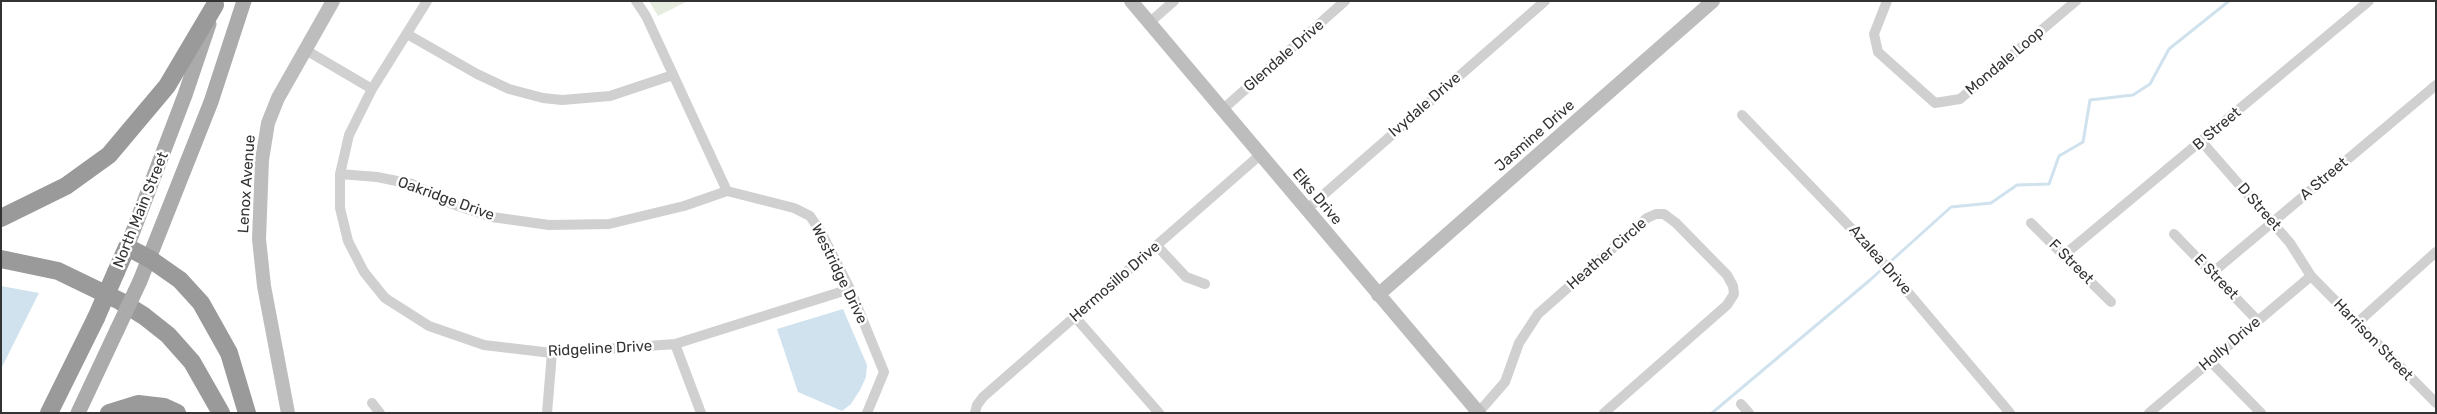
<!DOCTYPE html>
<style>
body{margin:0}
#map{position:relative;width:2437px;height:414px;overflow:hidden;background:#fff;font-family:Rubik,sans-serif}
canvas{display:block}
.frame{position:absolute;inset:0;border:2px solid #333;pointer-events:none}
</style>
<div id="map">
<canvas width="2437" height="414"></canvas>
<div class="frame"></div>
</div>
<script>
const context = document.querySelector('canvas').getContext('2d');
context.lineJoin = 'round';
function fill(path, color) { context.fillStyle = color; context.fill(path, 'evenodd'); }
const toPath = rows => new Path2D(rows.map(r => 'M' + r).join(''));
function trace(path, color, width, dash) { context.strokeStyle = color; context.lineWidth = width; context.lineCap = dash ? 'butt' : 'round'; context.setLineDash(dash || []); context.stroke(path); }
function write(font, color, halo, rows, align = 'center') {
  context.font = font + ' Rubik,sans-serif'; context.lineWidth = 5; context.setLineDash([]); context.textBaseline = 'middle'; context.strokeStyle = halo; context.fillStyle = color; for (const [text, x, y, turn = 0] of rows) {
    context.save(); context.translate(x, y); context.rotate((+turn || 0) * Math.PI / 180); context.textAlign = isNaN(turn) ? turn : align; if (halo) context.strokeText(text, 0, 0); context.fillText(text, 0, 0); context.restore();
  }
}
const green = toPath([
 [649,1,688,1,658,16]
]);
const water = toPath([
 [1,286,39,293,1,369],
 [843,309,867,365,866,377,860,390,851,404,842,411,798,392,777,329]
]);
const stream = toPath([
 [1712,413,1870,280,1951,207,1991,203,2017,185,2049,184,2059,156,2083,142,2090,100,2133,95,2150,84,2169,49,2229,1]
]);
const street = toPath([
 [427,1,372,89,349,135,340,174,340,208,348,241,364,272,385,298,429,326,484,345,552,353,675,344,850,289],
 [636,1,646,16,727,191,794,208,810,216,822,234,850,289,884,372,867,413],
 [1887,1,1874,34,1878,52,1935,103,1960,99,2076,1],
 [1149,23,1174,1],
 [407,34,477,74,509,89,543,98,562,100,610,96,673,75],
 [304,49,372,89],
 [1222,110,1345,1],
 [1742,115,1873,251,2010,413],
 [2202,142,2290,243,2311,276,2436,403],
 [340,174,377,177,412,184,452,204,492,217,549,225,609,224,684,206,727,191],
 [1306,210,1545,1],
 [2031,223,2111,302],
 [2174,234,2258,321],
 [1157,246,1186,277,1205,284],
 [2064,255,2369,1],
 [2212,273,2436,85],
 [1075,317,1159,413],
 [2357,323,2436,252],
 [675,344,701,413],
 [2210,361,2261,413],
 [372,403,380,413],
 [1741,404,1749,413],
 [547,413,552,353],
 [975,413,977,405,983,397,1260,155],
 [1478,413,1505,382,1519,343,1538,314,1647,218,1656,214,1664,214,1676,223,1727,275,1733,286,1734,294,1727,305,1604,413],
 [2149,413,2311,276]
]);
const secondary = toPath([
 [1131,1,1479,413],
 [1378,295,1713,1],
 [288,413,264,286,259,239,262,160,268,123,278,98,333,1]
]);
const primary = toPath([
 [127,247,185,95,209,24],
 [140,281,211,102,244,1],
 [78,413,117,330]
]);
const highway = toPath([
 [1,218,66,186,109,155,167,86,215,5],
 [1,259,58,271,120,301,144,316,168,335,192,362,221,413],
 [116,272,127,247,150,259,180,280,201,303,229,353,247,413],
 [49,413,96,318],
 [109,413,138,404,164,407,177,413]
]);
const primaryBridge = toPath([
 [117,330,140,281]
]);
const highwayBridge = toPath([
 [96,318,116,272]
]);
const streetNames = [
 ["Glendale Drive",1284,56,-41],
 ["Mondale Loop",2005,61,-40],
 ["Ivydale Drive",1425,105,-41],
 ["B Street",2217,129,-40],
 ["Jasmine Drive",1535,136,-41],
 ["A Street",2324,179,-40],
 ["Lenox Avenue",247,184,-86],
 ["Elks Drive",1317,197,50],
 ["Oakridge Drive",446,199,20],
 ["D Street",2259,207,49],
 ["North Main Street",141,210,-68],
 ["Heather Circle",1607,254,-41],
 ["Azalea Drive",1880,260,49],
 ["F Street",2071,262,45],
 ["Westridge Drive",839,274,64],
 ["E Street",2216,277,46],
 ["Hermosillo Drive",1115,282,-41],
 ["Harrison Street",2373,340,46],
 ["Holly Drive",2230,344,-40],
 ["Ridgeline Drive",600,349,-3]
];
fill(green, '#e6ecdf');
fill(water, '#cfe2ee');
trace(stream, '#cfe2ee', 3);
trace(street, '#d0d0d0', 10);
trace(secondary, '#bdbdbd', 14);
trace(primary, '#ababab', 15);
trace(highway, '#9a9a9a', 18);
trace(primaryBridge, '#ababab', 15);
trace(highwayBridge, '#9a9a9a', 18);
write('15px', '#333', '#fff', streetNames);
</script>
